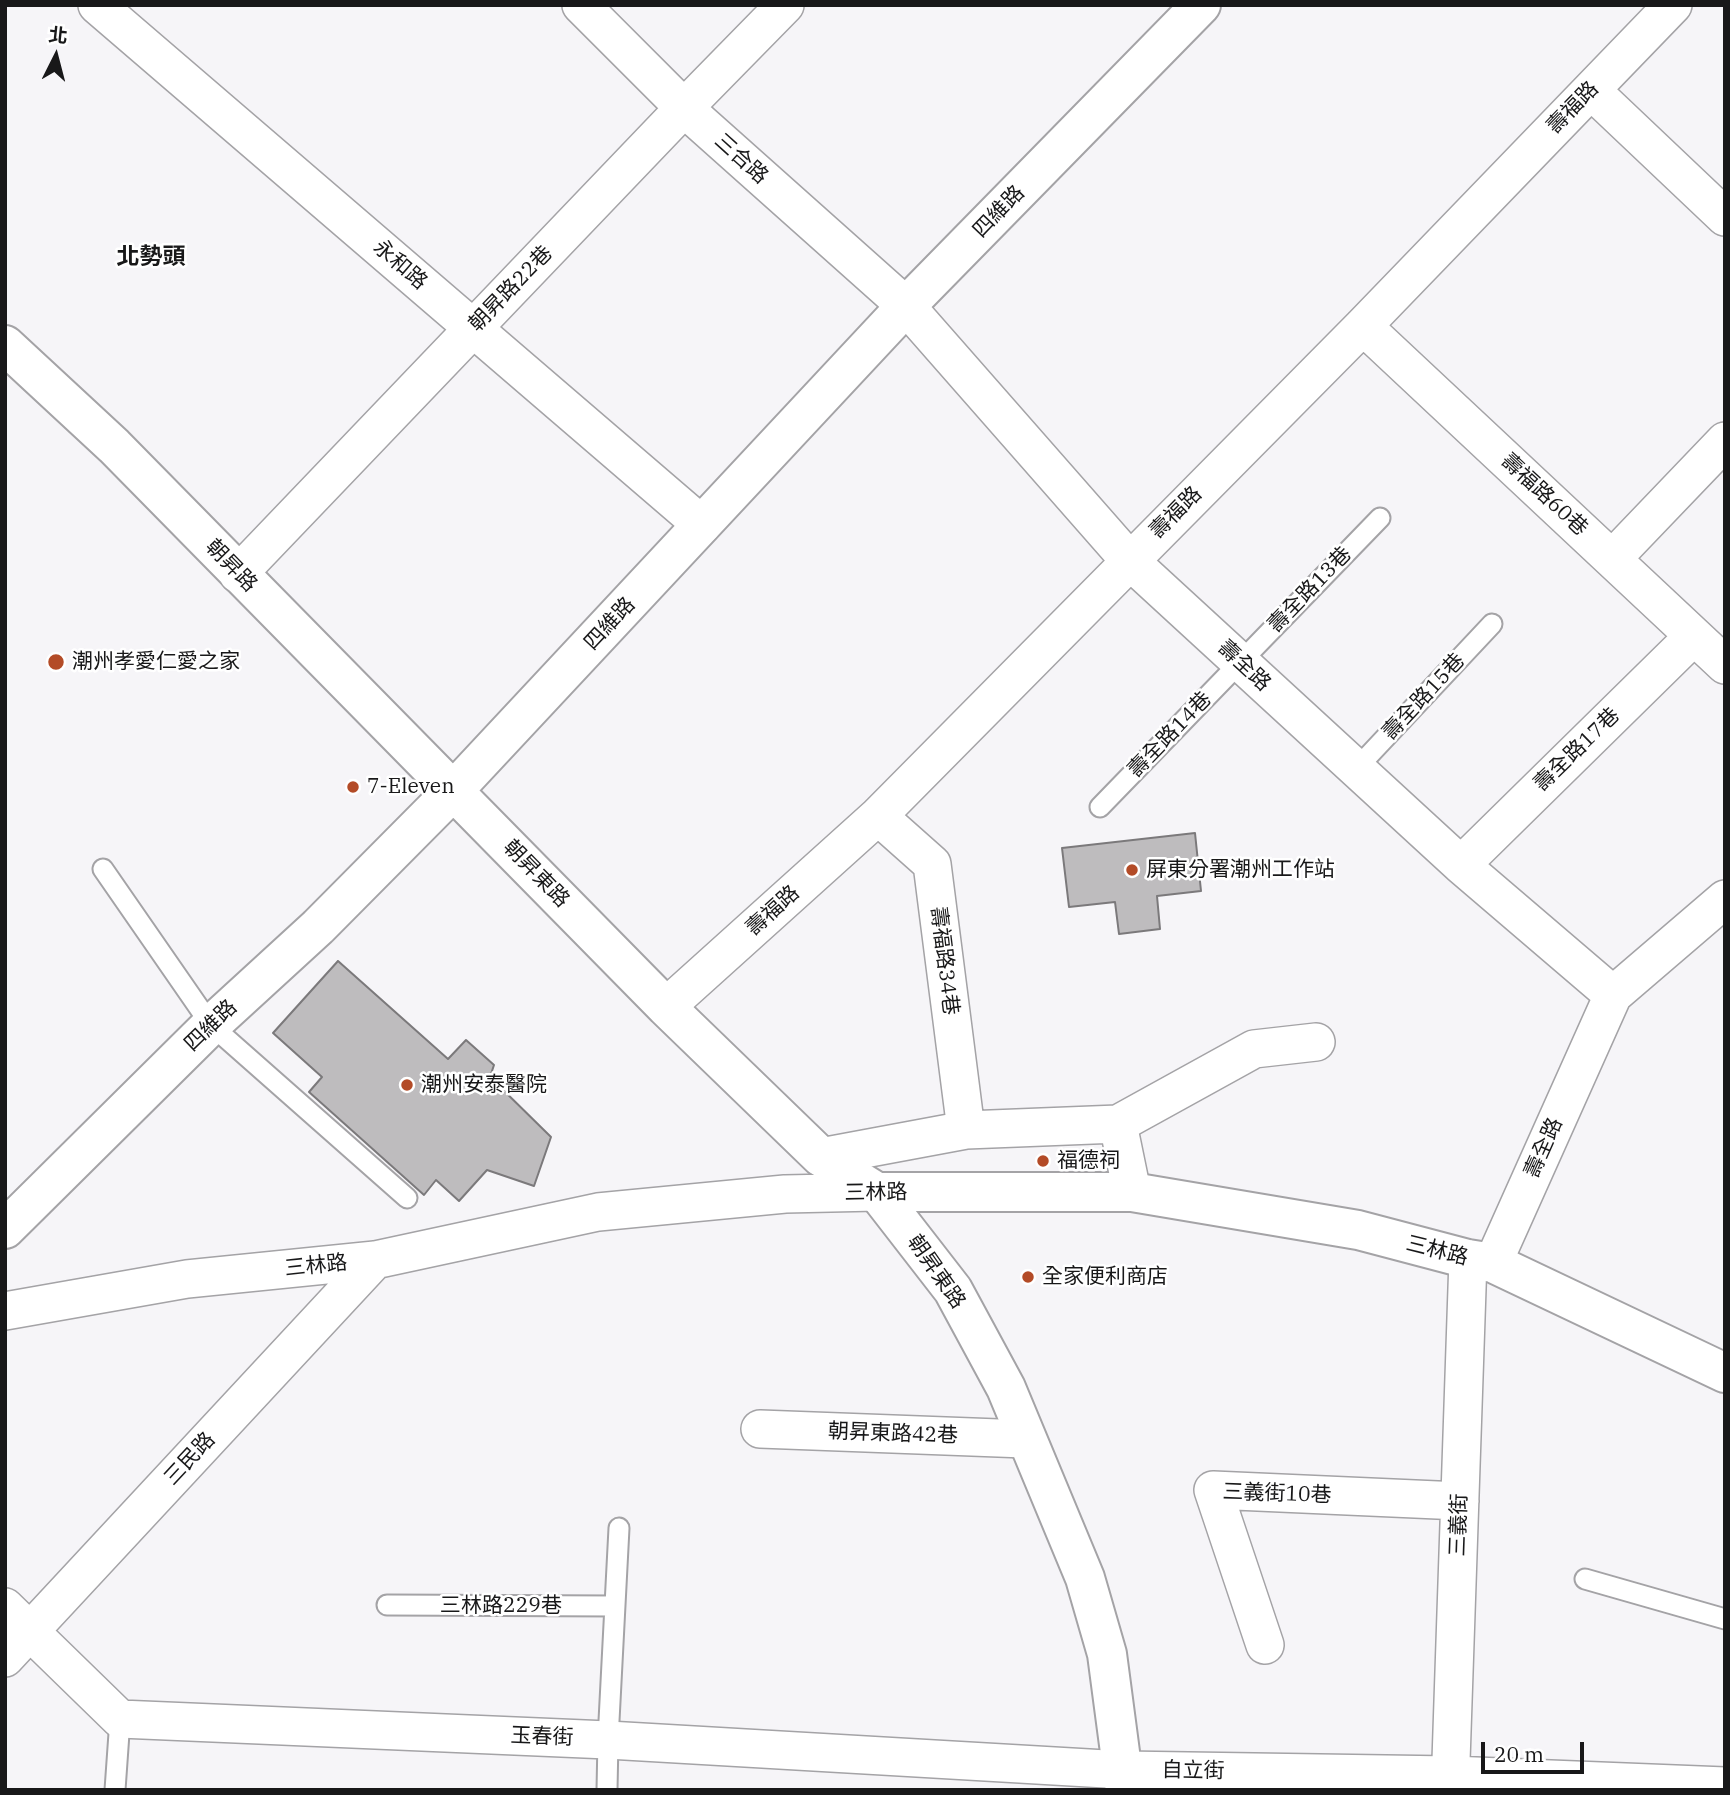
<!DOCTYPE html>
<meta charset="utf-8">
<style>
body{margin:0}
#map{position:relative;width:1730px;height:1795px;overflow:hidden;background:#f6f5f8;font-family:"IBM Plex Serif","Noto Sans TC",serif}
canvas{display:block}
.frame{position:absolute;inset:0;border:7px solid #181819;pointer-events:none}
.north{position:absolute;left:21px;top:21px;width:70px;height:70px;-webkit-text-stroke:5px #fff;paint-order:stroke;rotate:6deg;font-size:19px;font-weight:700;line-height:28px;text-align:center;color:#181819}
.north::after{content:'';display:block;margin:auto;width:24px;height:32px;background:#181819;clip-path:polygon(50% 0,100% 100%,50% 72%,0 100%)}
.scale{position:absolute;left:1481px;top:1742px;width:103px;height:32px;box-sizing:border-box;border:4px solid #181819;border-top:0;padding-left:9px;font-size:21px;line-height:24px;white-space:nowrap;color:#181819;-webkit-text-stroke:5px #fff;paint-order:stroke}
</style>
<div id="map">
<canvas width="1730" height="1795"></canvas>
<div class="frame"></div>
<div class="north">北</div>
<div class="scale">20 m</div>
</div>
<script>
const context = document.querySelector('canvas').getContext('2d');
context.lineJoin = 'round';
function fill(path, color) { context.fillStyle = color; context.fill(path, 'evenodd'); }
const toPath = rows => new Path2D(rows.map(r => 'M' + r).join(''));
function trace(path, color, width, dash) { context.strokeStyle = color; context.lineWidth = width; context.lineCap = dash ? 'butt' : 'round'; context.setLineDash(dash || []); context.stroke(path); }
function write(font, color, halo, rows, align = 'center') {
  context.font = font + ' "IBM Plex Serif","Noto Sans TC",serif'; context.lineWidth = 5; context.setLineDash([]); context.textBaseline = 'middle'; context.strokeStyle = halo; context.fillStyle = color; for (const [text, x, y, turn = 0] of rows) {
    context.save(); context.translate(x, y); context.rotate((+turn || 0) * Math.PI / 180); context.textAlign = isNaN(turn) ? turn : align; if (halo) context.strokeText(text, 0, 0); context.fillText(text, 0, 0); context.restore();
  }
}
const building = toPath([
 [1195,833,1201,891,1157,896,1160,929,1119,934,1115,902,1069,907,1062,848,1195,833],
 [338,961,448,1059,466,1040,494,1065,490,1077,551,1137,534,1186,487,1170,459,1201,436,1180,424,1195,309,1092,322,1077,273,1033,338,961]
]);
const service = toPath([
 [1356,769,1492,624],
 [1100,807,1380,518],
 [103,869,211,1025,407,1198],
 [1585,1579,1725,1619],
 [387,1605,615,1606],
 [115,1790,120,1719],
 [607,1790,608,1740,619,1528]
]);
const minor = toPath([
 [97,5,702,525],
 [581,5,684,108,906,306,1129,560,1461,865,1613,995],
 [1591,90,1725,217],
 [1363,326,1725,665],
 [1612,559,1725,441],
 [238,574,684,108,785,5],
 [878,816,932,864,966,1130],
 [1461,865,1694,636],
 [666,1007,878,816,1363,326,1673,5],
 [1118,1124,1132,1192],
 [821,1157,966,1130,1118,1124,1254,1049,1316,1042],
 [1493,1263,1613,995,1725,899],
 [5,1311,187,1279,375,1260,598,1212,785,1194,877,1192],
 [760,1429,1025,1439],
 [5,1607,120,1719,608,1740,1123,1770,1451,1775,1725,1786],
 [1265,1645,1213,1490,1460,1501],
 [5,1658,375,1260],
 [1450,1790,1468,1259]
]);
const tertiary = toPath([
 [877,1192,953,1290,1006,1388,1085,1578,1107,1654,1125,1790]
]);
const secondary = toPath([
 [5,345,114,446,666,1007,821,1157,877,1192,1132,1192,1358,1230,1468,1259,1493,1263,1725,1373],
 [5,1229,211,1025,318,927,454,790,906,306,1201,5]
]);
const markers = [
 [56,662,9,"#b34b27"],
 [353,787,7,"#b34b27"],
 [1132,870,7,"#b34b27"],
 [407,1085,7,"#b34b27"],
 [1043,1161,7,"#b34b27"],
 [1028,1277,7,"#b34b27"]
];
const streetNames = [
 ["壽福路",1573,108,-46],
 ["三合路",741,159,42],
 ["四維路",999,212,-46],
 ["永和路",400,265,41],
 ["朝昇路22巷",511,289,-46],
 ["壽福路60巷",1544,495,43],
 ["壽福路",1176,513,-45],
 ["朝昇路",231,566,46],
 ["壽全路13巷",1310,590,-46],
 ["四維路",610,624,-47],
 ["壽全路",1244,666,43],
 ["壽全路15巷",1424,697,-47],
 ["壽全路14巷",1170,735,-46],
 ["壽全路17巷",1577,750,-44],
 ["朝昇東路",536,874,46],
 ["壽福路",773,911,-42],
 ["壽福路34巷",944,961,83],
 ["四維路",211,1026,-44],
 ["壽全路",1544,1148,-66],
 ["三林路",876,1193,-1],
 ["三林路",1437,1251,14],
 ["三林路",316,1266,-6],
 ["朝昇東路",936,1272,55],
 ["朝昇東路42巷",893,1434,2],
 ["三民路",190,1459,-47],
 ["三義街10巷",1277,1494,2],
 ["三義街",1459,1525,-88],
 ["三林路229巷",501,1606],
 ["玉春街",542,1737,2],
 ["自立街",1193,1771,1]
];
const poiNames = [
 ["潮州孝愛仁愛之家",72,662],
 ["7-Eleven",367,787],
 ["屏東分署潮州工作站",1146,870],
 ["潮州安泰醫院",421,1085],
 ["福德祠",1057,1161],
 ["全家便利商店",1042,1277]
];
const neighbourhoodNames = [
 ["北勢頭",151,257]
];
fill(building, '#bebcbe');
trace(building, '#7b797b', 2);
trace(service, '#a4a3a6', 23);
trace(minor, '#a4a3a6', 40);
trace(tertiary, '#a4a3a6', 42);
trace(secondary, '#a4a3a6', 42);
trace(service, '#fff', 19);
trace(minor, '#fff', 37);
trace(tertiary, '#fff', 38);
trace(secondary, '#fff', 38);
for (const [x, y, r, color] of markers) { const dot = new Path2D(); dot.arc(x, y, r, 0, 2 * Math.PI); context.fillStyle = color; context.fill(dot); trace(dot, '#fff', 2.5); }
write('21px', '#181819', '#fff', streetNames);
write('21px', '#181819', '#fff', poiNames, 'left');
write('bold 23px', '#181819', '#fff', neighbourhoodNames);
</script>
